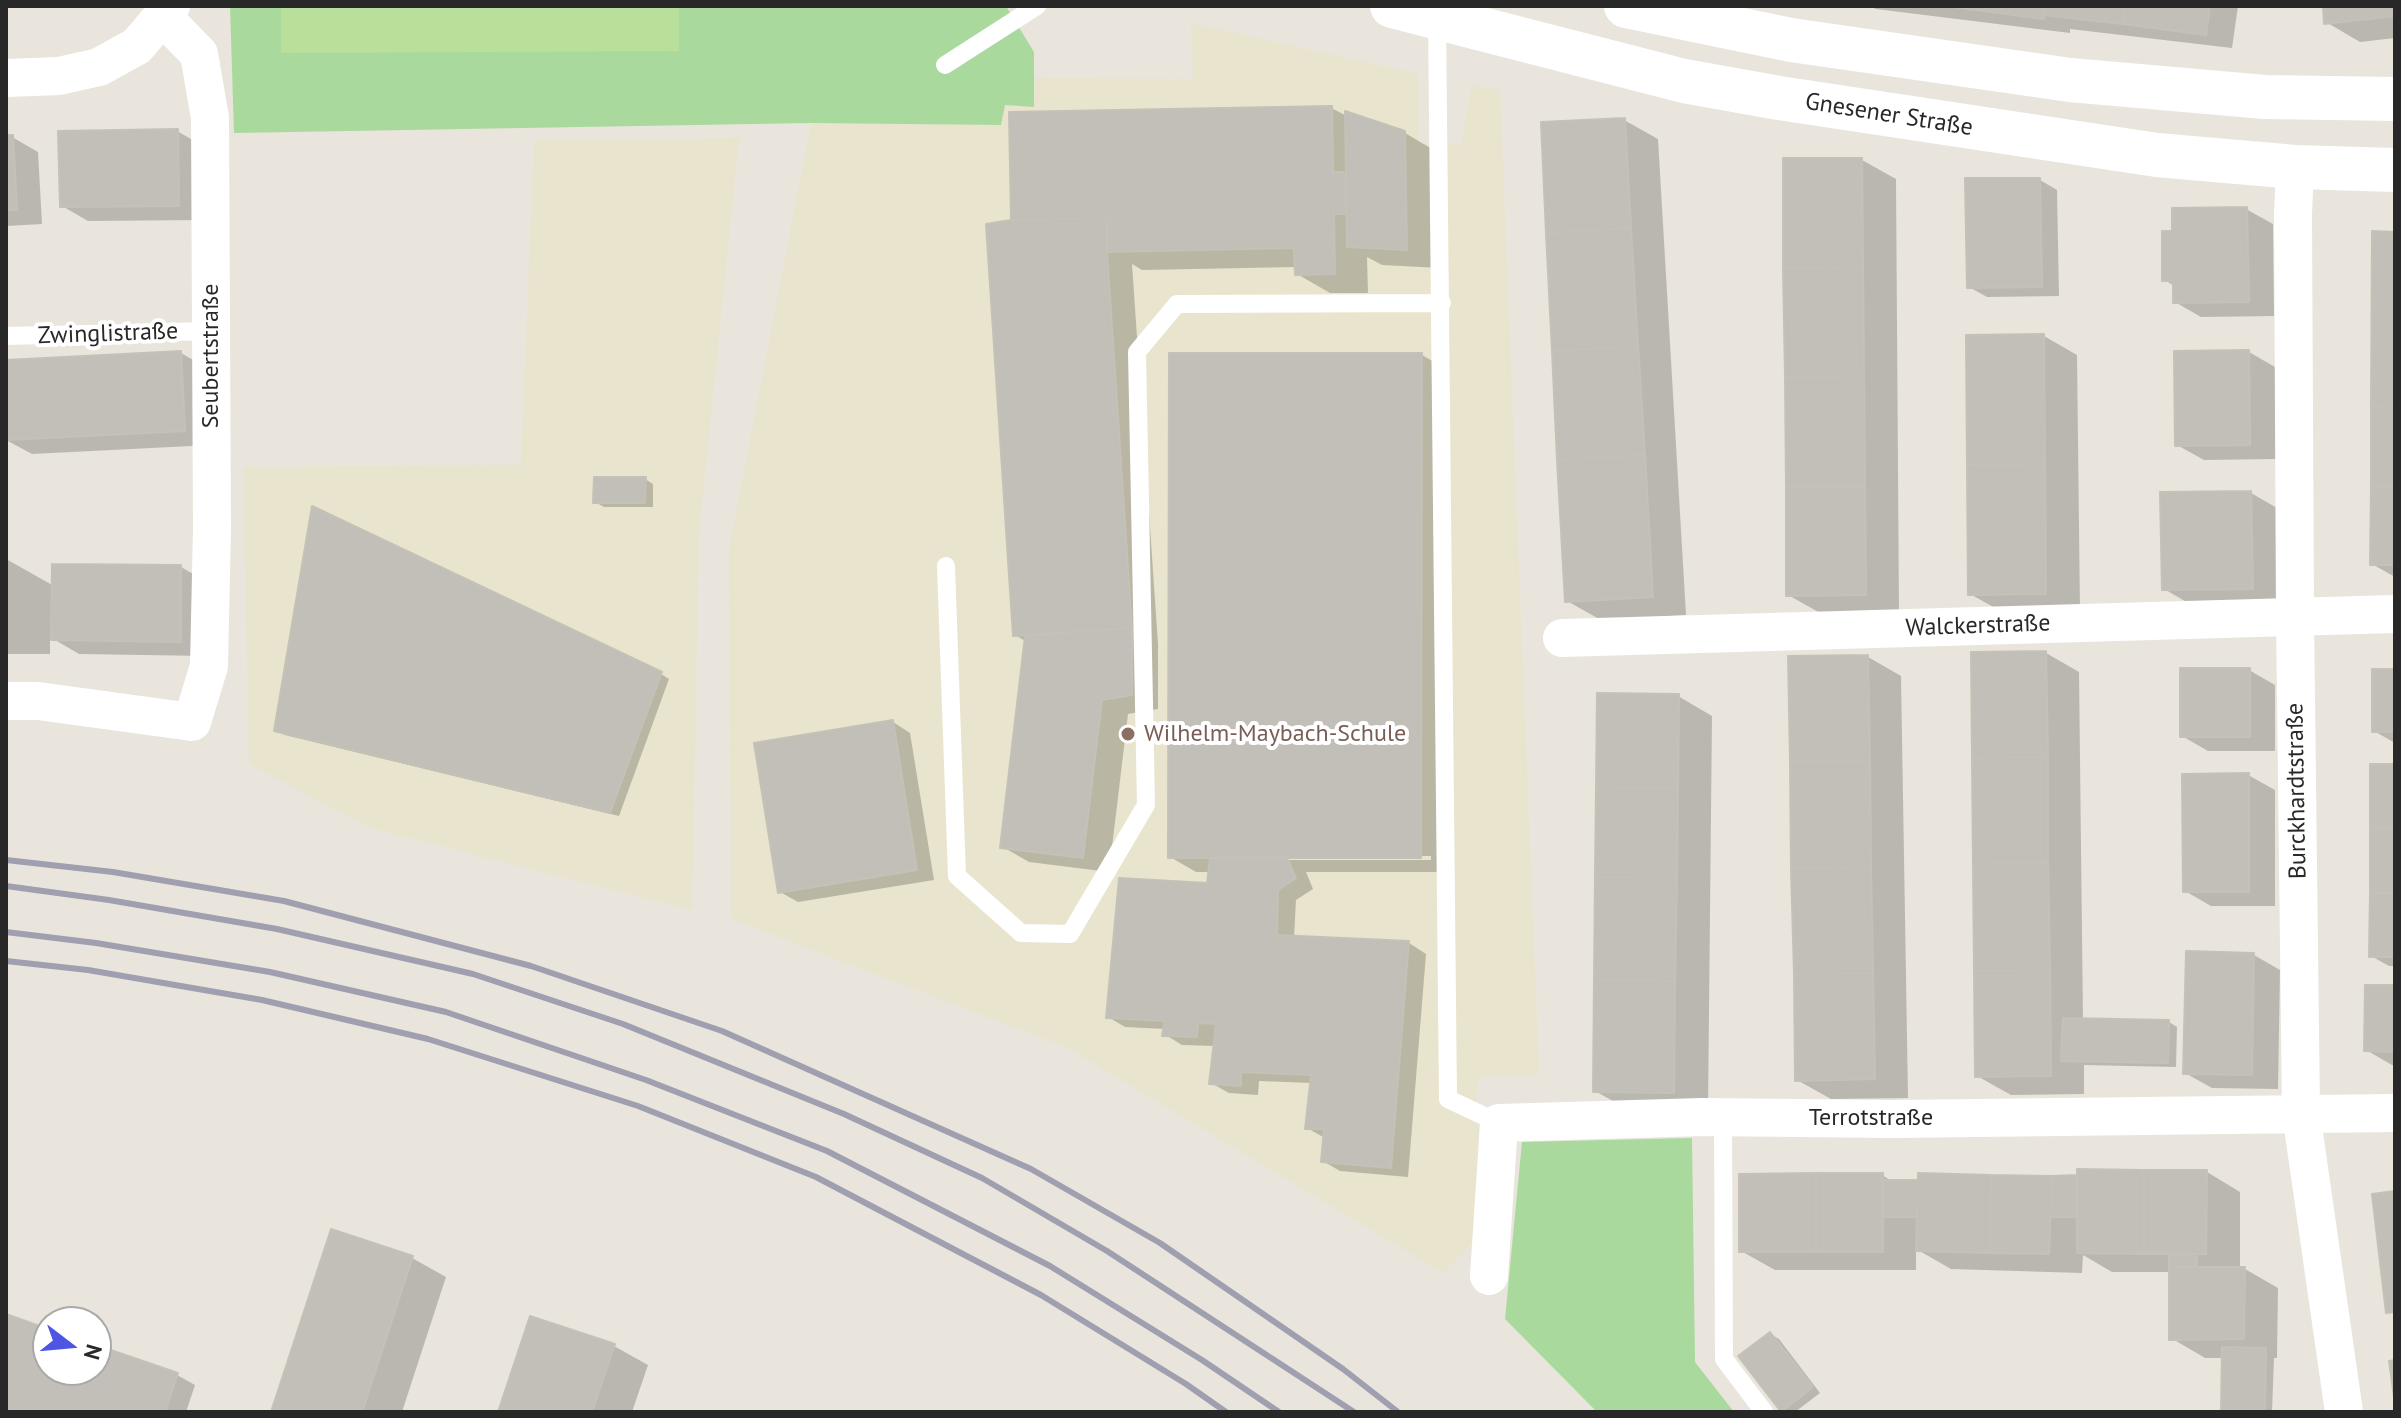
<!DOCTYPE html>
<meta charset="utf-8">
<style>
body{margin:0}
#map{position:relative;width:2401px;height:1418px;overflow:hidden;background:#e9e5dc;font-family:"PT Sans",sans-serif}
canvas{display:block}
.frame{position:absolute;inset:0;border:8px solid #282828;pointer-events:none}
.north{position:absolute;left:32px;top:1306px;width:80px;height:80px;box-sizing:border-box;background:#fff;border:2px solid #a9a9a9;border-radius:50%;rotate:106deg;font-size:22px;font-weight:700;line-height:32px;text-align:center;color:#282828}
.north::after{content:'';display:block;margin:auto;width:28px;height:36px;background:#4e55e3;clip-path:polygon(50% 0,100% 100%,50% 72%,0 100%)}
</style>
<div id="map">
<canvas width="2401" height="1418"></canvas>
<div class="frame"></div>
<div class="north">N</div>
</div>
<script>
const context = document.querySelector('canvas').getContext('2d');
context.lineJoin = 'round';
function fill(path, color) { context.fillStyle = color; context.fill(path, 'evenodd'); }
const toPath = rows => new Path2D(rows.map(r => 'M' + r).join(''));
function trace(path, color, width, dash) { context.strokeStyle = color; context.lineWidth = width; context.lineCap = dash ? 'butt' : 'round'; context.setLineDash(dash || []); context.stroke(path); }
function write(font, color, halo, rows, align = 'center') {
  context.font = font + ' "PT Sans",sans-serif'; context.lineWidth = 8; context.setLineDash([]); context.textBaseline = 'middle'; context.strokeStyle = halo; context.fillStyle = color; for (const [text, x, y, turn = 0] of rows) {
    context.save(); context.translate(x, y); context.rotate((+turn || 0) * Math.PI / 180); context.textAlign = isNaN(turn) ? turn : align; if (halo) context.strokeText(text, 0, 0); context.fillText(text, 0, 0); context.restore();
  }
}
const education = toPath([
 [1191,23,1418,74,1419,144,1461,145,1472,85,1500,90,1539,1074,1477,1077,1476,1112,1480,1138,1473,1242,1443,1273,1066,1047,731,919,729,549,811,123,1001,125,1005,105,1034,106,1035,78,1193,79],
 [739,138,699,534,692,910,370,828,249,764,243,467,521,465,534,140]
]);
const green = toPath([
 [230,6,1006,6,1034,52,1034,107,1005,105,1001,125,811,123,234,133],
 [1692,1138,1695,1362,1734,1412,1597,1412,1505,1319,1522,1142]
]);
const pitch = toPath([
 [281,6,679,6,679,51,281,53]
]);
const shadow = toPath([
 [1870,6,2238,6,2232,48,2070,29,2070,33,1876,9],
 [2325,6,2395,6,2395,38,2360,42,2326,22],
 [1331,108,1347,116,1405,133,1439,153,1440,268,1382,265,1367,257,1368,293,1330,293,1297,274,1296,267,1142,270,1132,264,1158,644,1158,709,1128,714,1109,872,1029,862,1003,847,1027,642,1015,635,1011,222],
 [1624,120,1658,139,1686,615,1601,620,1567,601],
 [177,131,203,146,204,220,88,221,62,206],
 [6,137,12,137,38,152,42,224,6,226],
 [1862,160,1896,179,1899,614,1822,614,1788,595],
 [2040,180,2057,190,2059,296,1987,297,1969,287],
 [2246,209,2273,224,2274,316,2201,317,2175,302,2175,286,2164,280,2174,233],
 [2395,234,2395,577,2372,564],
 [2044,336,2077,355,2080,612,2004,613,1970,594],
 [2249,352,2275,367,2276,459,2204,460,2177,445],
 [181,353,207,368,211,445,32,454,6,440,6,362],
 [1422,355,1448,370,1447,872,1306,872,1313,889,1296,900,1294,938,1409,943,1426,954,1408,1177,1340,1171,1323,1161,1325,1138,1307,1128,1312,1083,1259,1081,1258,1095,1229,1093,1211,1083,1215,1046,1182,1045,1164,1034,1165,1029,1125,1027,1108,1017,1209,886,1210,872,1196,872,1170,857],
 [1265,856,1431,856,1431,860,1265,860],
 [645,479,653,484,653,507,604,507,595,502],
 [2251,493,2277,508,2278,603,2190,604,2164,589],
 [6,559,54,586,181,567,207,582,207,656,79,654,50,637,50,654,6,654],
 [2046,653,2079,672,2083,1021,2169,1022,2177,1027,2176,1067,2084,1065,2084,1094,2011,1095,1977,1076],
 [1868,657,1901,676,1908,1098,1831,1099,1797,1080],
 [2249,670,2275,685,2275,751,2208,751,2182,736],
 [2395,671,2395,743,2374,731],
 [661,674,669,679,619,816,285,735,276,730],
 [1678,696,1712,716,1708,1111,1629,1110,1595,1091],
 [893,722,910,733,934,880,798,902,780,892],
 [2395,766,2395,966,2389,966,2371,956],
 [2248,775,2275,790,2275,906,2211,906,2185,891],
 [2254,955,2280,970,2278,1089,2212,1088,2185,1073],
 [2395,987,2395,1065,2392,1065,2366,1050],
 [2207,1172,2240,1192,2240,1269,2245,1269,2278,1288,2277,1358,2274,1358,2272,1412,2223,1412,2224,1358,2205,1358,2171,1338,2171,1272,2112,1272,2083,1255,2082,1273,1951,1269,1916,1249,1916,1270,1775,1270,1741,1251,1882,1175,1893,1182],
 [333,1232,412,1258,446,1277,402,1412,273,1412],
 [6,1316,48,1331,48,1370,96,1370,96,1347,177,1375,195,1385,186,1412,6,1412],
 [1770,1334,1779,1339,1820,1393,1795,1412,1783,1410],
 [614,1346,648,1365,632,1412,500,1412]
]);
const building = toPath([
 [1947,6,2045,6,2044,19,1947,6],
 [2045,6,2126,6,2123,24,2044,15,2045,6],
 [2126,6,2210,6,2206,35,2123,24,2126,6],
 [2323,6,2395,6,2395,16,2324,24,2323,6],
 [1332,106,1335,274,1295,275,1294,248,1107,252,1107,218,1011,220,1009,112,1332,106],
 [1345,111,1405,131,1407,250,1347,247,1345,111],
 [1625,118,1631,228,1546,233,1541,122,1625,118],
 [178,129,179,206,60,207,58,131,178,129],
 [6,135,13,135,17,210,6,210,6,135],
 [1783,158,1862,158,1863,267,1783,268,1783,158],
 [1333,172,1346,172,1346,214,1334,214,1333,172],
 [1965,178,2040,178,2042,287,1967,288,1965,178],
 [2247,207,2249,302,2173,303,2173,281,2162,281,2162,231,2172,231,2172,208,2247,207],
 [1107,218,1107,252,1132,628,1013,636,986,224,1011,220,1107,218],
 [1631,228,1638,346,1552,351,1546,233,1631,228],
 [2372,231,2395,232,2395,408,2371,407,2372,231],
 [1863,267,1864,376,1785,377,1783,268,1863,267],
 [2044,334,2045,464,1967,465,1966,335,2044,334],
 [1638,346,1645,455,1557,460,1552,351,1638,346],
 [2249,350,2250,445,2175,446,2174,351,2249,350],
 [181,351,185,431,6,440,6,360,181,351],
 [1169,353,1422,353,1421,858,1168,858,1169,353],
 [1864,376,1865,486,1786,486,1785,377,1864,376],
 [2371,407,2395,408,2395,486,2371,486,2371,407],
 [1645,455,1653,597,1565,602,1557,460,1645,455],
 [2045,464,2046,594,1968,595,1967,465,2045,464],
 [594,477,646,477,645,503,593,503,594,477],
 [1786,486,1865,486,1866,595,1786,596,1786,486],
 [2371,486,2395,486,2395,565,2370,565,2371,486],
 [2251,491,2253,589,2162,590,2160,492,2251,491],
 [312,506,662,672,610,813,274,731,312,506],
 [52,564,181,565,181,642,51,640,52,564],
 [1132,628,1132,695,1102,700,1083,858,1000,848,1025,636,1132,628],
 [2046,651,2048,757,1972,758,1971,652,2046,651],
 [1868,655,1870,761,1790,762,1788,656,1868,655],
 [2180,668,2250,668,2250,737,2180,737,2180,668],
 [2372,669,2395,669,2395,732,2372,732,2372,669],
 [1597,693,1679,694,1678,788,1596,787,1597,693],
 [893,720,917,870,778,893,754,743,893,720],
 [2048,757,2048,863,1973,864,1972,758,2048,757],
 [1870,761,1871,867,1791,868,1790,762,1870,761],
 [2370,764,2395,764,2395,828,2370,828,2370,764],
 [2249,773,2249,892,2183,892,2182,774,2249,773],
 [1596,787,1678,788,1677,878,1595,877,1596,787],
 [2370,828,2395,828,2395,893,2370,893,2370,828],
 [1210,858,1287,858,1296,878,1278,890,1277,935,1409,941,1391,1168,1321,1162,1324,1129,1305,1129,1311,1075,1241,1072,1241,1086,1209,1084,1216,1024,1198,1023,1197,1037,1162,1036,1165,1021,1106,1018,1119,878,1207,883,1210,858],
 [2048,863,2050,970,1974,971,1973,864,2048,863],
 [1871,867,1873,973,1794,974,1791,868,1871,867],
 [1595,877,1677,878,1675,981,1594,980,1595,877],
 [2370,893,2395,893,2395,957,2369,957,2370,893],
 [2186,951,2254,953,2252,1075,2183,1074,2186,951],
 [2050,970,2051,1076,1975,1077,1974,971,2050,970],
 [1873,973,1875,1079,1795,1081,1794,974,1873,973],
 [1594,980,1675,981,1674,1093,1593,1092,1594,980],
 [2365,985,2395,985,2395,1052,2364,1051,2365,985],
 [2063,1018,2169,1020,2168,1063,2061,1061,2063,1018],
 [2077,1169,2144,1170,2144,1254,2077,1253,2077,1169],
 [2144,1170,2207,1170,2206,1254,2144,1254,2144,1170],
 [1816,1173,1883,1173,1883,1252,1816,1252,1816,1173],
 [1816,1173,1816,1252,1739,1252,1739,1174,1816,1173],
 [1918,1173,1991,1175,1990,1253,1916,1251,1918,1173],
 [1991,1175,2052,1176,2049,1254,1990,1253,1991,1175],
 [2077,1175,2077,1217,2050,1217,2052,1176,2077,1175],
 [1882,1180,1918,1180,1917,1217,1882,1217,1882,1180],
 [2395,1191,2395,1252,2379,1254,2372,1194,2395,1191],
 [331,1229,413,1256,362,1412,271,1412,331,1229],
 [2395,1252,2395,1312,2386,1313,2379,1254,2395,1252],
 [2169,1254,2197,1254,2197,1267,2169,1267,2169,1254],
 [2169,1267,2245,1267,2244,1339,2169,1340,2169,1267],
 [6,1314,48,1329,48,1370,96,1370,96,1345,178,1373,165,1412,6,1412,6,1314],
 [530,1316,615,1344,592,1412,498,1412,530,1316],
 [1770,1332,1813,1387,1781,1412,1738,1356,1770,1332],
 [2222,1347,2266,1348,2265,1412,2221,1412,2222,1347],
 [2395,1360,2395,1404,2389,1361,2395,1360]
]);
const service = toPath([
 [1437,17,1448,1099,1499,1123],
 [945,65,1037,6],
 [6,336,211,331],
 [946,566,957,876,1021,933,1070,934,1146,805,1137,352,1177,304,1442,303],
 [1723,1118,1724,1359,1764,1412]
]);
const minor = toPath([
 [6,78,59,76,99,67,137,46,171,6],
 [2295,167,2293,214,2295,616,2301,1113,2344,1412],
 [1562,638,2395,614],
 [6,701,38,701,192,722,209,666,212,528,210,118,199,54,163,17],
 [1489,1276,1499,1123,1702,1117,1893,1119,2395,1113]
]);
const secondary = toPath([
 [1392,6,1684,81,1779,98,2157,155,2295,167,2395,170],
 [1626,6,1791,40,2070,80,2265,97,2395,99]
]);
const rail = toPath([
 [6,860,113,872,284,901,531,966,722,1031,1031,1169,1160,1243,1343,1369,1398,1412],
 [6,886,109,900,277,929,473,974,623,1024,844,1114,982,1178,1107,1251,1354,1412],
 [6,932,96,943,270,972,446,1012,646,1080,827,1151,1050,1266,1202,1360,1279,1412],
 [6,961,88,970,262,1000,428,1039,638,1106,816,1177,1041,1295,1186,1384,1226,1412]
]);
const markers = [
 [1128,734,8,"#8d6e63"]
];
const streetNames = [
 ["Gnesener Straße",1889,115,9],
 ["Zwinglistraße",108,334,-2],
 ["Seubertstraße",211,356,-90],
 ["Walckerstraße",1978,626,-2],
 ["Burckhardtstraße",2297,791,-91],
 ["Terrotstraße",1871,1118]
];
const educationNames = [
 ["Wilhelm-Maybach-Schule",1144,734]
];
fill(education, '#e9e4cd');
fill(green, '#aad99e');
fill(pitch, '#b9e09b');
fill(shadow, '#0003');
fill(building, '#c1bfb8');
trace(building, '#c4c1b6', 2);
trace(service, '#fff', 18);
trace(minor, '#fff', 38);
trace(secondary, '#fff', 44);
trace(rail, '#9f9fb0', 6);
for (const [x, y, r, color] of markers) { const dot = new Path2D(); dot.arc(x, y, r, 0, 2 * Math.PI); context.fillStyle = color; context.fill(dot); trace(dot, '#fff', 3); }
write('24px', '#282828', '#fff', streetNames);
write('24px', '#785e54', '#fff', educationNames, 'left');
</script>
